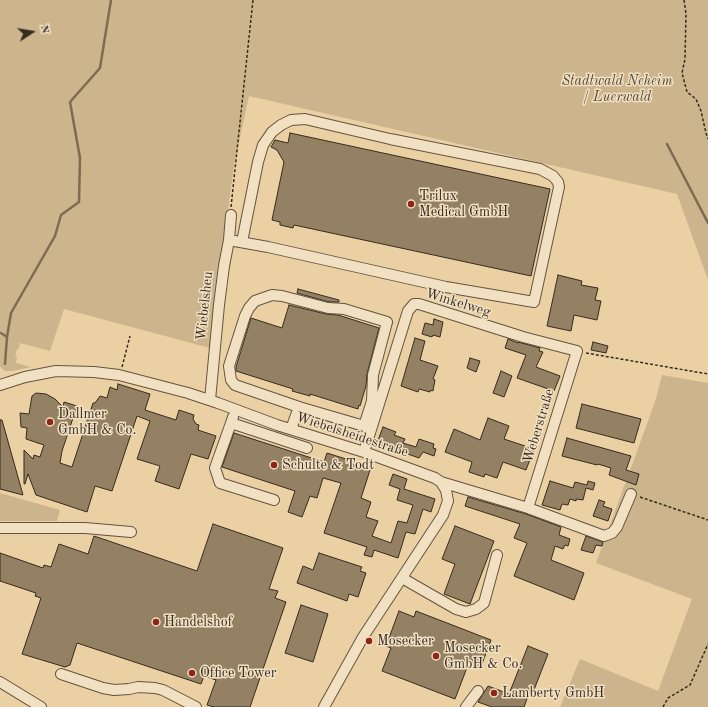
<!DOCTYPE html>
<meta charset="utf-8">
<style>
body{margin:0}
#map{position:relative;width:708px;height:707px;overflow:hidden;background:#ebd0a3;font-family:"Old Standard TT",serif}
canvas{display:block}
.north{position:absolute;left:12px;top:12px;width:40px;height:40px;-webkit-text-stroke:3px #f2e0c3;paint-order:stroke;rotate:78deg;font-size:11px;font-weight:700;line-height:16px;text-align:center;color:#352b1f}
.north::after{content:'';display:block;margin:auto;width:14px;height:18px;background:#352b1f;clip-path:polygon(50% 0,100% 100%,50% 72%,0 100%)}
</style>
<div id="map">
<canvas width="708" height="707"></canvas>
<div class="north">N</div>
</div>
<script>
const context = document.querySelector('canvas').getContext('2d');
context.lineJoin = 'round';
function fill(path, color) { context.fillStyle = color; context.fill(path, 'evenodd'); }
const toPath = rows => new Path2D(rows.map(r => 'M' + r).join(''));
function trace(path, color, width, dash) { context.strokeStyle = color; context.lineWidth = width; context.lineCap = dash ? 'butt' : 'round'; context.setLineDash(dash || []); context.stroke(path); }
function write(font, color, halo, rows, align = 'center') {
  context.font = font + ' "Old Standard TT",serif'; context.lineWidth = 3; context.setLineDash([]); context.textBaseline = 'middle'; context.strokeStyle = halo; context.fillStyle = color; for (const [text, x, y, turn = 0] of rows) {
    context.save(); context.translate(x, y); context.rotate((+turn || 0) * Math.PI / 180); context.textAlign = isNaN(turn) ? turn : align; if (halo) context.strokeText(text, 0, 0); context.fillText(text, 0, 0); context.restore();
  }
}
const green = toPath([
 [0,0,708,0,708,280,677,194,249,96,234,165,210,348,64,309,50,351,20,343,19,349,17,349,15,356,17,356,16,363,31,367,12,371,5,371,0,366],
 [662,375,708,383,708,707,560,707,580,659,658,691,692,599,596,563,655,402],
 [0,493,60,510,57,521,0,521]
]);
const stream = toPath([
 [667,144,708,223],
 [1,333,7,337],
 [5,364,7,337,11,313,55,236,61,215,79,202,80,158,70,102,100,68,111,0]
]);
const building = toPath([
 [290,133,550,189,531,276,294,225,293,228,280,225,280,222,272,220,284,162,277,150,271,147,275,140,288,143,290,133],
 [558,275,582,281,581,285,598,288,595,300,601,301,597,320,574,315,571,331,547,326,558,275],
 [298,289,339,300,339,302,329,302,297,293,298,289],
 [289,305,326,314,338,315,379,328,367,374,366,386,360,406,359,405,358,409,310,394,310,396,292,391,293,389,236,371,236,367,251,318,282,328,289,305],
 [434,319,443,322,440,337,433,335,432,337,422,334,425,323,433,325,434,319],
 [415,338,425,341,420,360,438,366,433,379,435,380,433,391,431,390,430,392,419,389,418,392,401,386,415,338],
 [508,339,518,343,518,342,540,348,539,351,543,352,536,367,560,376,554,391,517,378,526,355,505,348,508,339],
 [593,342,608,346,606,353,591,350,593,342],
 [470,358,480,361,476,372,467,368,470,358],
 [501,371,512,376,504,397,493,393,501,371],
 [118,384,150,394,145,410,176,420,179,410,194,415,193,419,196,424,199,425,198,430,216,436,208,459,191,454,179,489,155,481,160,466,137,459,150,421,137,416,112,491,95,486,87,512,36,495,28,474,25,484,24,484,24,450,33,459,34,455,40,457,44,445,26,439,27,428,21,427,20,413,29,414,32,396,36,393,46,394,55,399,63,407,64,402,77,406,62,451,60,463,72,467,93,403,95,403,100,396,107,398,110,387,117,390,118,384],
 [582,404,641,419,634,443,576,428,582,404],
 [488,418,509,426,504,439,534,449,526,470,503,462,497,478,485,474,484,477,469,472,472,462,445,452,454,429,480,440,488,418],
 [0,420,2,420,23,495,0,489,0,420],
 [383,427,396,432,394,435,405,439,403,443,416,447,419,439,434,444,433,448,436,449,434,456,423,452,419,458,377,443,383,427],
 [234,433,324,462,327,453,371,467,361,498,371,502,366,517,378,521,372,536,391,543,398,521,407,523,413,505,397,500,400,489,389,485,393,474,407,479,404,489,435,499,431,512,423,509,415,534,406,532,398,558,374,550,372,557,364,555,367,547,324,533,341,483,323,478,317,498,310,496,302,517,288,512,295,491,222,467,234,433],
 [567,438,631,456,626,470,639,474,636,485,609,475,611,468,598,464,597,465,562,456,567,438],
 [550,481,573,488,575,482,587,485,588,481,595,483,593,490,586,488,583,500,576,499,576,501,570,499,568,505,562,504,560,510,542,505,550,481],
 [468,497,526,514,561,527,559,535,570,539,568,546,565,545,563,549,555,546,551,560,584,573,574,600,514,576,527,543,514,538,520,524,465,506,468,497],
 [599,500,605,502,603,506,612,509,608,521,593,516,599,500],
 [213,524,283,548,269,589,278,591,275,598,286,602,250,707,214,707,207,705,216,680,204,676,201,684,77,643,70,665,65,667,22,654,41,598,35,596,36,593,0,581,0,553,43,568,44,565,51,567,59,544,88,554,94,536,197,571,213,524],
 [455,526,494,541,470,604,444,594,455,564,442,559,455,526],
 [586,536,603,542,602,546,596,545,593,553,581,550,586,536],
 [319,553,362,567,360,571,366,573,358,597,349,594,347,601,297,583,303,566,313,570,319,553],
 [301,605,328,614,313,662,285,653,301,605],
 [399,611,414,617,416,611,491,640,480,669,468,665,455,699,382,671,391,648,386,646,399,611],
 [528,646,548,654,532,695,529,693,524,707,492,707,478,702,488,686,509,694,528,646]
]);
const path = toPath([
 [684,0,686,14,685,59,682,73,687,92,696,99,701,111,706,133,708,139],
 [231,207,253,0],
 [586,353,708,374],
 [122,367,130,336],
 [640,497,708,520],
 [663,707,668,698,690,685,708,644]
]);
const minor = toPath([
 [229,240,268,247,446,287,534,302,559,187,558,182,553,176,540,169,390,139,305,119,291,120,281,125,272,132,263,145,258,162,242,242],
 [0,385,25,377,56,371,94,372,119,375,188,393,218,403,277,425,364,452,435,478,441,482,446,490,448,501,443,515,363,637,324,707],
 [210,400,219,305,224,266,229,240,231,215],
 [233,417,231,423,307,448],
 [231,423,215,468,220,483,274,500],
 [291,429,299,407,364,426,372,401,373,375,387,322,344,309,328,308,282,296,272,295,255,301,249,308,245,316,229,366,231,380,235,385,299,407],
 [364,452,408,311,414,304,419,304,523,337,577,351,528,508],
 [441,482,528,508,604,536,612,533,617,527,631,494],
 [0,528,85,528,131,532],
 [402,578,456,609,466,612,476,609,484,603,497,555],
 [61,674,103,688,114,690,129,689,138,687,155,688,163,690,196,707],
 [0,682,41,707],
 [466,707,478,691]
]);
const markers = [
 [411,204,4,"#8f2418"],
 [50,422,4,"#8f2418"],
 [274,465,4,"#8f2418"],
 [156,622,4,"#8f2418"],
 [369,641,4,"#8f2418"],
 [436,656,4,"#8f2418"],
 [192,673,4,"#8f2418"],
 [494,693,4,"#8f2418"]
];
const parkNames = [
 ["Stadtwald Neheim",617,81],
 ["/ Luerwald",617,97]
];
const poiNames = [
 ["Trilux",419,196],
 ["Medical GmbH",419,212],
 ["Dallmer",58,414],
 ["GmbH & Co.",58,430],
 ["Schulte & Todt",282,465],
 ["Handelshof",164,622],
 ["Mosecker",377,641],
 ["Mosecker",444,648],
 ["GmbH & Co.",444,664],
 ["Office Tower",200,673],
 ["Lamberty GmbH",502,693]
];
const streetNames = [
 ["Winkelweg",458,303,17],
 ["Wiebelsheu",205,306,-84],
 ["Weberstraße",539,426,-73],
 ["Wiebelsheidestraße",352,435,18]
];
fill(green, '#ccb48d');
trace(stream, '#7d6c53', 2.5);
fill(building, '#948164');
trace(building, '#352b1f', 1);
trace(minor, '#625440', 12);
trace(path, '#352b1f', 1.5, [3, 2]);
trace(minor, '#f2e0c3', 10);
for (const [x, y, r, color] of markers) { const dot = new Path2D(); dot.arc(x, y, r, 0, 2 * Math.PI); context.fillStyle = color; context.fill(dot); trace(dot, '#f2e0c3', 1.5); }
write('italic 14px', '#534635', '#f2e0c3', parkNames);
write('14px', '#352b1f', '#f2e0c3', poiNames, 'left');
write('14px', '#352b1f', '#f2e0c3', streetNames);
</script>
